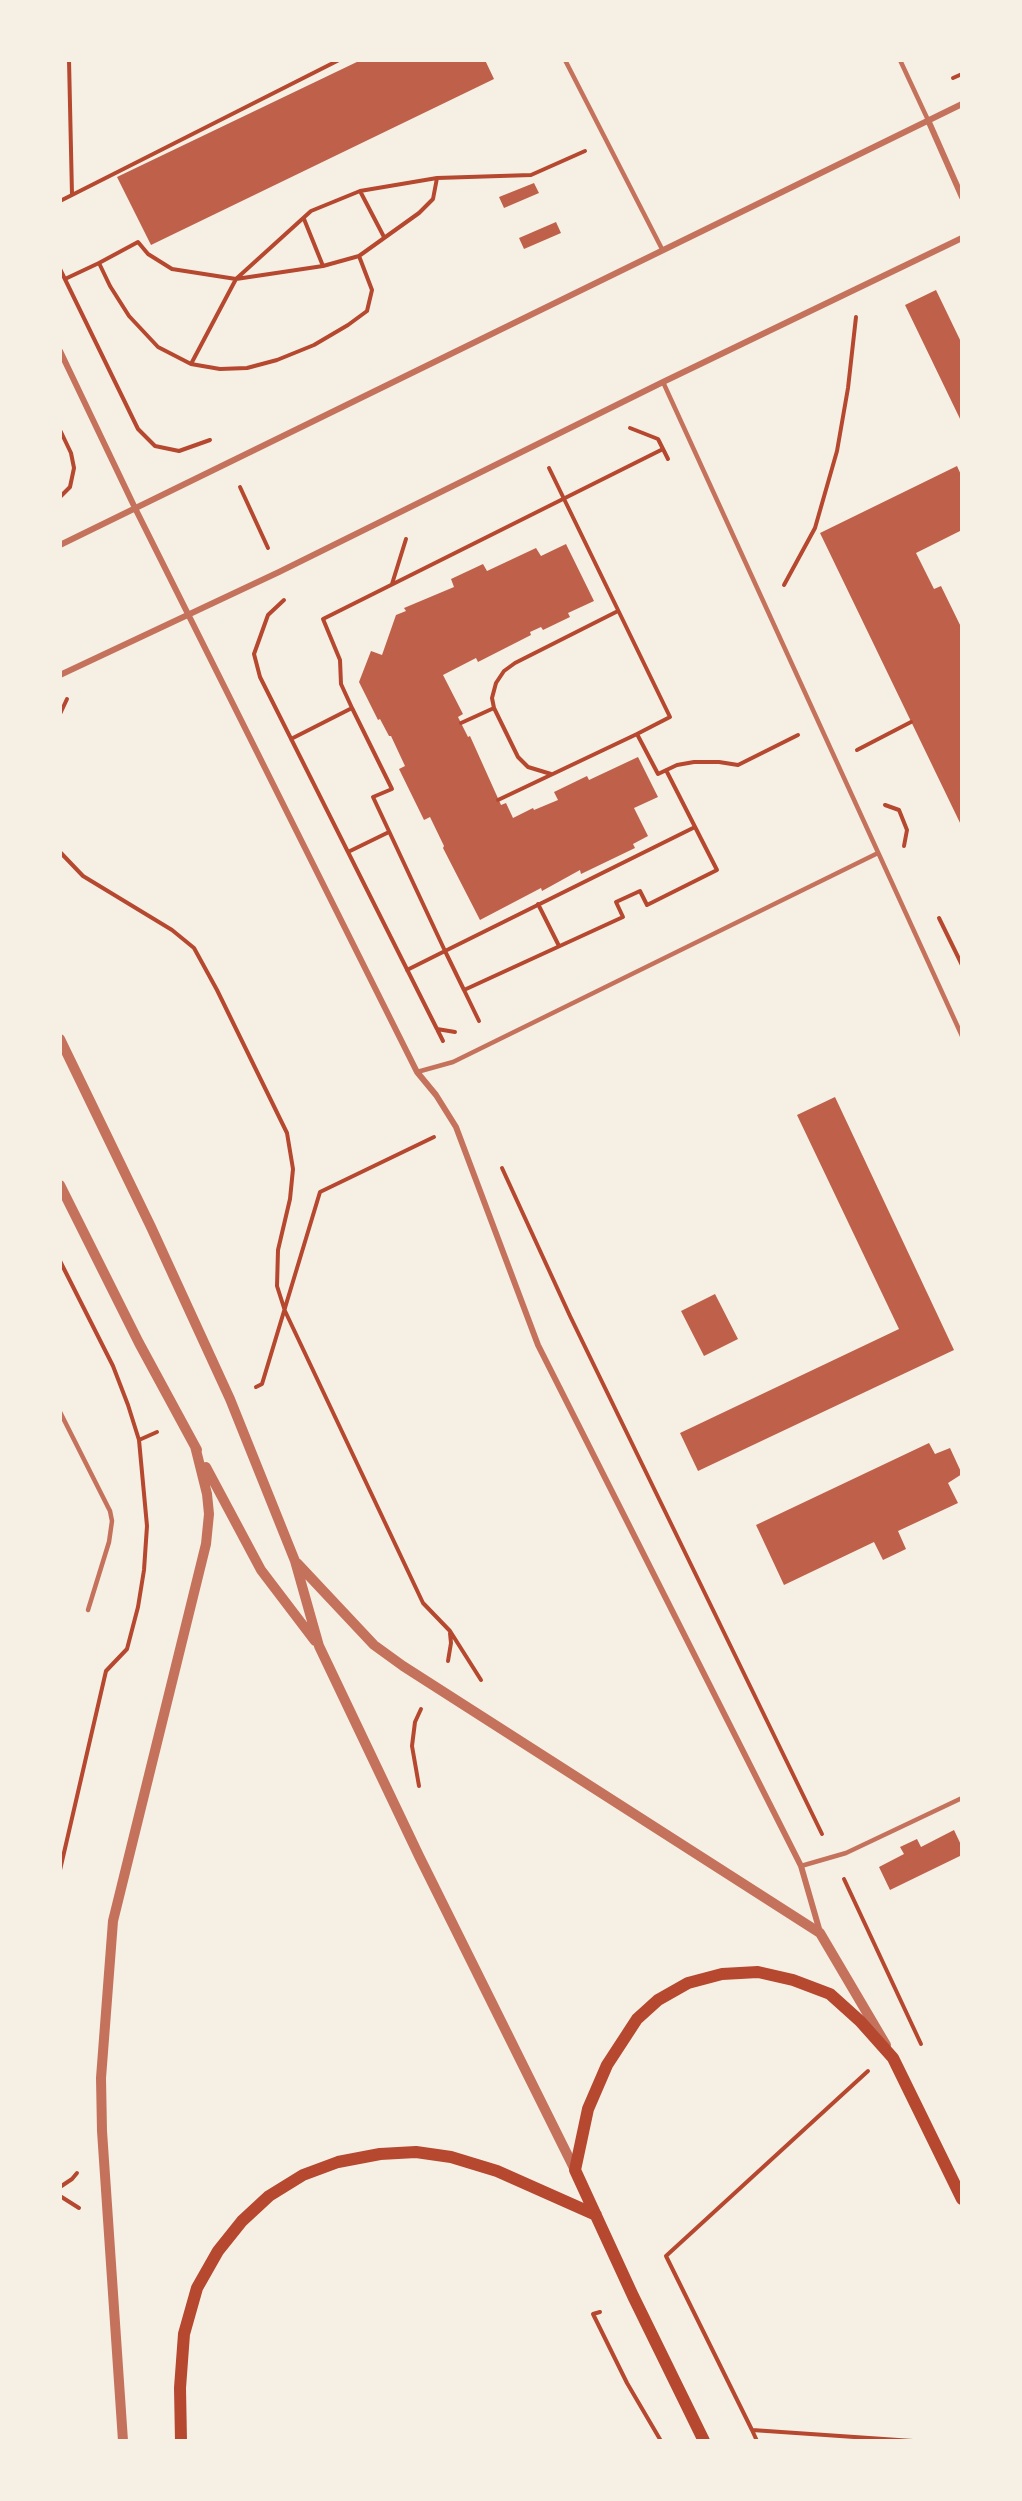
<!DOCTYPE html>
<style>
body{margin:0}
#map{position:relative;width:1022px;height:2501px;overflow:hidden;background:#f6efe4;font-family:Karla,sans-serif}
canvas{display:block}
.frame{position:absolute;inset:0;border:62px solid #f6efe4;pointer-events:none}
</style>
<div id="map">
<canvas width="1022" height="2501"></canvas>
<div class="frame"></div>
</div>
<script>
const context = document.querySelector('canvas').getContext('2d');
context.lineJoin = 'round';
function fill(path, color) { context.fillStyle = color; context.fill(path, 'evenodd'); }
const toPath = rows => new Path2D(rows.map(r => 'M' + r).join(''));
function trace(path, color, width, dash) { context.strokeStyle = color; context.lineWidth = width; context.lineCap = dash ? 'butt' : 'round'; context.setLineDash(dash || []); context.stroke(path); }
const building = toPath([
 [361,60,485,60,494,79,151,245,117,177],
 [534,183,539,193,504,208,499,197],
 [556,222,561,233,524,249,519,238],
 [936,290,962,344,962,423,905,305],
 [957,466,962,477,962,530,916,553,934,589,941,586,962,629,962,827,820,533],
 [566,544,594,601,568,613,570,617,543,630,541,627,530,632,531,635,478,662,476,658,443,675,463,714,458,717,468,737,470,736,501,805,506,803,513,818,533,808,534,810,558,800,554,792,587,776,589,780,638,757,658,797,634,808,648,836,633,844,635,848,581,874,580,870,542,891,541,888,480,920,443,848,444,846,430,817,424,820,399,769,405,766,391,736,389,736,380,719,378,720,359,682,371,651,382,655,396,615,406,611,404,608,454,587,451,579,483,564,487,571,536,548,541,556],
 [835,1097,954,1350,698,1471,680,1433,899,1329,797,1115],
 [715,1294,738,1339,704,1356,681,1311],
 [929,1443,935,1454,950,1448,962,1474,948,1483,958,1503,898,1531,906,1549,883,1560,874,1542,784,1585,756,1525],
 [954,1830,962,1847,962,1855,890,1890,879,1867,904,1854,900,1847,917,1839,921,1847]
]);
const path = toPath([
 [953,78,962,74],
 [360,191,384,237],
 [72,195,339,60],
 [60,201,72,195,69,60],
 [304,219,323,266],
 [99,263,138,242,148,254,172,269,236,279,323,266,359,256,419,213,433,199,437,178],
 [60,269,138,429,155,446,179,451,210,440],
 [65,279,99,263,110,286,129,316,158,347,191,364,236,279,311,211,360,191,437,178,531,175,585,151],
 [191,364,220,369,247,368,277,360,314,345,348,325,367,311,372,290,359,256],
 [630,428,658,439,668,459],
 [60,430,71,453,74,468,70,487,60,497],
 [549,468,670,717,637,734],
 [240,487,268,548],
 [392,584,406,539],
 [784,585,815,528,837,451,848,388,856,317],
 [284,600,268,615,254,654,260,677,443,1041],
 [352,708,392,789,373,797,445,951,407,970],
 [494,708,492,698,496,683,504,671,515,663,618,611],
 [60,714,67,699],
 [461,723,494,708,518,757,528,767,551,774],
 [291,739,352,708,341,684,340,660,323,619,663,449],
 [857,750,911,722],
 [498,800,637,734,658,774,677,765,694,762,719,762,738,765,798,735],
 [885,805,899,810,907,830,904,846],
 [60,852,83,876,172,930,194,948,217,990,287,1133,293,1169,290,1199,278,1250,277,1286,285,1311,423,1603,450,1631,481,1680],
 [348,852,389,832],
 [538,904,559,946],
 [939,918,962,965],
 [464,990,445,951,695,827],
 [479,1021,464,990,623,917,616,902,640,891,647,905,717,870,666,770],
 [437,1029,455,1032],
 [502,1168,570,1316,822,1834],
 [60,1261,113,1366,128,1405,139,1440,147,1526,144,1570,138,1607,127,1649,106,1671,60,1870],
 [256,1387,262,1384,320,1192,434,1137],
 [139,1440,157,1432],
 [448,1661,451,1643,450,1633],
 [419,1786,412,1746,415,1722,421,1709],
 [844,1879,921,2044],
 [868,2071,666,2256,752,2430,913,2441],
 [60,2187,72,2179,77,2173],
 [60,2196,79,2208],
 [600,2312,593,2314,627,2383,661,2441],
 [752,2430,757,2441],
 [60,2440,60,2441]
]);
const service = toPath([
 [565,60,662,249],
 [900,60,928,120],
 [663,382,962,1036],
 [417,1072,453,1062,878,853],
 [60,1412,110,1511,112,1521,109,1542,88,1610],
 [801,1866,846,1853,962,1798]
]);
const minor = toPath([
 [928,120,962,197],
 [60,351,135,508,417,1072,436,1095,456,1127,538,1345,801,1866,820,1932],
 [60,545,962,104],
 [60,675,279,572,663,382,962,238]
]);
const tertiary = toPath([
 [60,1039,151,1227,230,1399,295,1561,319,1646,419,1856,575,2170],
 [60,1185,139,1343,197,1450],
 [206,1467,261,1570,315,1641],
 [297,1563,374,1645,403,1666,820,1933,886,2045],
 [123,2441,102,2131,101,2078,113,1921,206,1544,209,1514,207,1494,195,1446]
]);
const secondary = toPath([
 [181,2441,180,2388,184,2334,197,2288,218,2251,242,2221,269,2196,303,2175,338,2162,380,2154,416,2152,451,2157,497,2171,596,2215],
 [704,2441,633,2296,575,2170,588,2109,607,2065,637,2019,658,2000,688,1983,722,1974,758,1972,793,1980,830,1994,860,2021,893,2058,962,2199]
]);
fill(building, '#bf614a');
trace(path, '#b5482f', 4);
trace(service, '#c5725c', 4.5);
trace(minor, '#c5725c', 6);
trace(tertiary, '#c5725c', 10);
trace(secondary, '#b5482f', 12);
</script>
